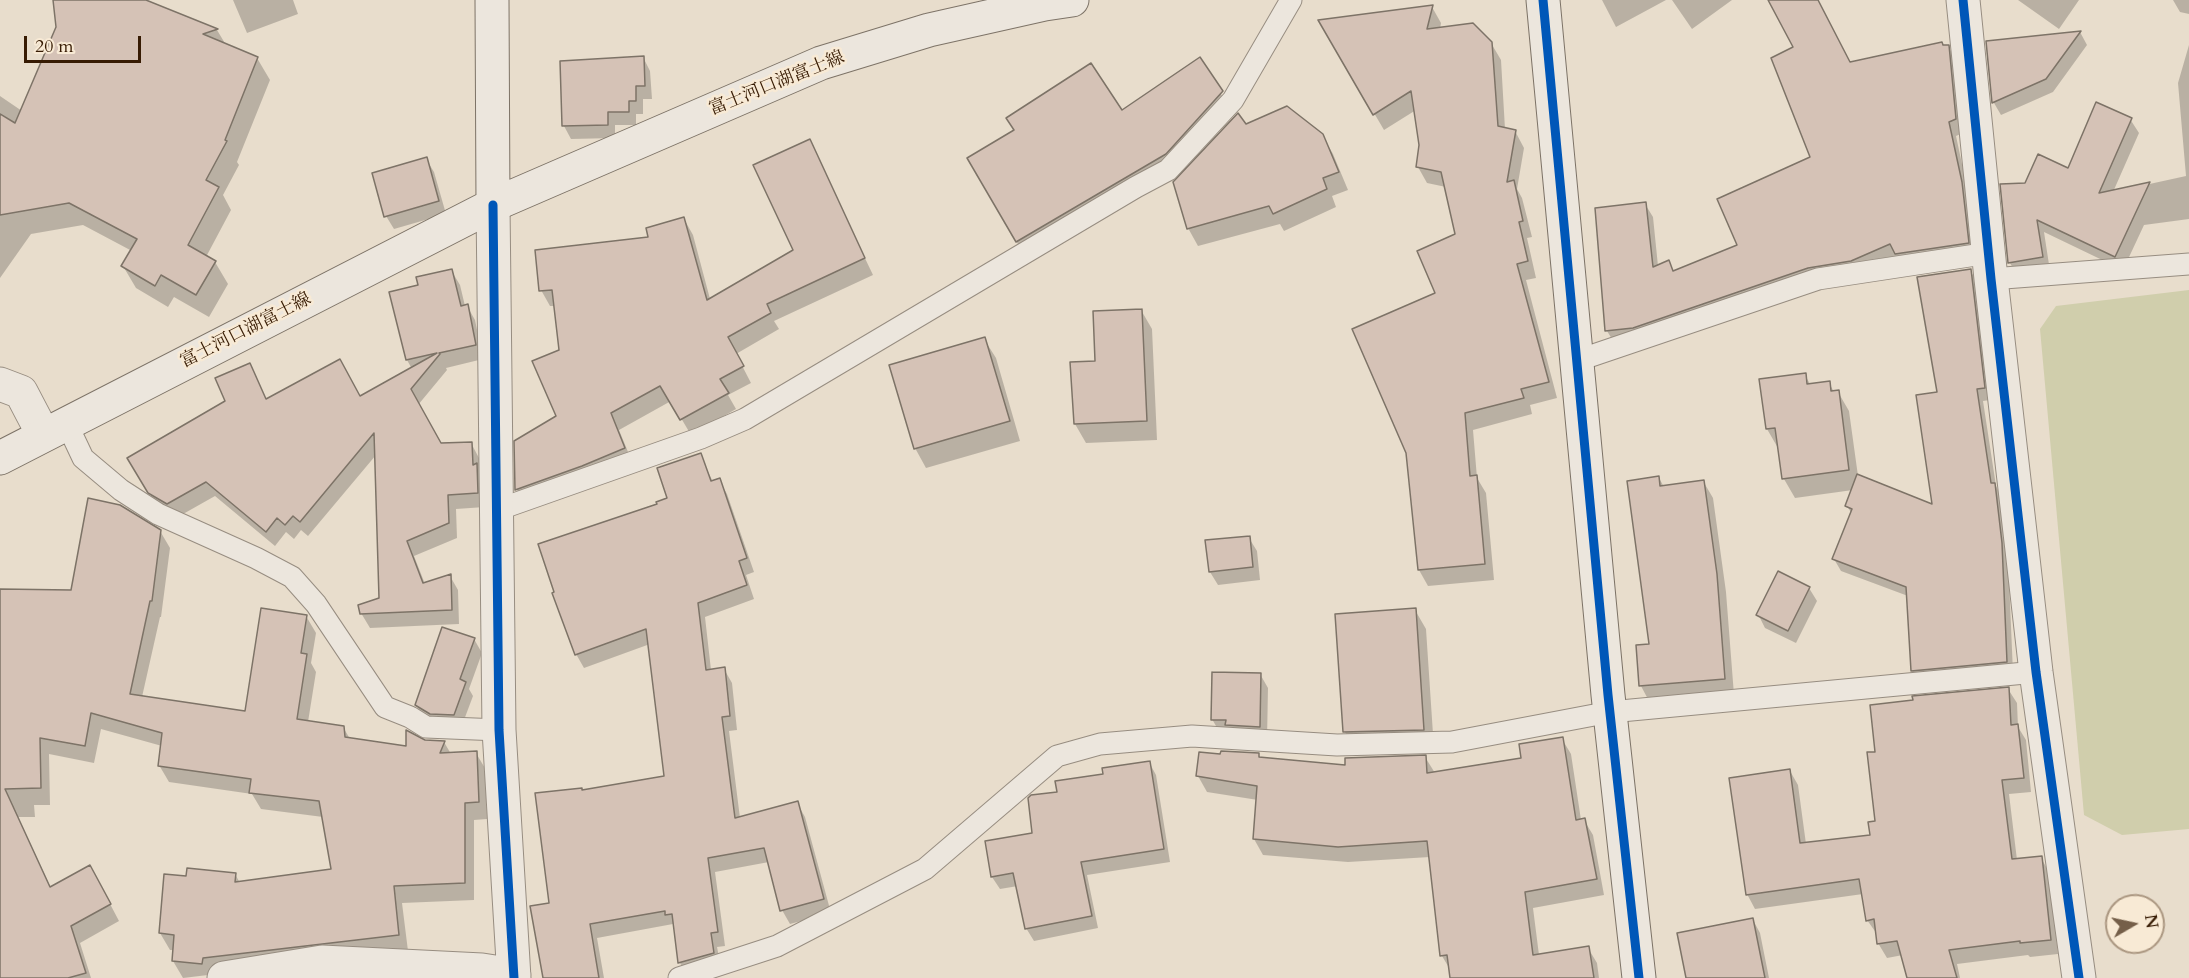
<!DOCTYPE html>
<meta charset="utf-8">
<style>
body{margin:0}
#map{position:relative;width:2189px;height:978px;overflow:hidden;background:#e8ddcc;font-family:Cardo,serif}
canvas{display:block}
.north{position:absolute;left:2105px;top:894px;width:60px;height:60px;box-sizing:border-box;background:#f8ead5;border:2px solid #ab9781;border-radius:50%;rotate:81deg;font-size:16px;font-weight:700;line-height:24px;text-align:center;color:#371b03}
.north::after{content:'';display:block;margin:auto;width:21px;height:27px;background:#755f49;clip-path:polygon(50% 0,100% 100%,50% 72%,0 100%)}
.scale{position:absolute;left:24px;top:36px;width:117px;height:27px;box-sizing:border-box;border:3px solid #371b03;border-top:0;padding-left:8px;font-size:18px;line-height:21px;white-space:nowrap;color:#371b03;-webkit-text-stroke:4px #f8ead5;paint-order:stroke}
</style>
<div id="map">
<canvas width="2189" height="978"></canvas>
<div class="north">N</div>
<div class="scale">20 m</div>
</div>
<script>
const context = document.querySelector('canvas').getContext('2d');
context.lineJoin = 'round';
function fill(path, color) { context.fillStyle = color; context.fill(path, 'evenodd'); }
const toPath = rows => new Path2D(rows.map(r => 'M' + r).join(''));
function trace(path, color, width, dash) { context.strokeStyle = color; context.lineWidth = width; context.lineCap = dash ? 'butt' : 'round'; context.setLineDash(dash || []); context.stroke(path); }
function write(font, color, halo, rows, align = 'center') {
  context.font = font + ' Cardo,"Noto Serif JP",serif'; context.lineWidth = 5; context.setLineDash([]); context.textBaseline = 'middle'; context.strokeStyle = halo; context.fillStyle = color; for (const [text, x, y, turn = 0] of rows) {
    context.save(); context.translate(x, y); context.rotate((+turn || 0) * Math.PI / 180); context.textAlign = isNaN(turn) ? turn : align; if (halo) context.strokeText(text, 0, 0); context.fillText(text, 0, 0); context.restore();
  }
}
const green = toPath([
 [2189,290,2189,829,2122,835,2084,815,2040,329,2056,306]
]);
const shadow = toPath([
 [55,0,142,0,217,30,226,45,257,58,270,80,237,162,239,165,223,195,231,210,206,257,215,262,228,284,209,317,174,297,168,307,136,288,123,266,132,251,83,225,31,234,0,278,0,96,22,111,58,27],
 [233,0,293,0,298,14,247,33],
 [1602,0,1666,0,1616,27],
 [1672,0,1732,0,1692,29],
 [1770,0,1817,0,1850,63,1948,46,1956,60,1963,133,1956,136,1969,197,1975,257,1898,257,1615,344,1607,331,1645,204,1653,217,1658,266,1668,262,1674,272,1739,246,1812,158,1795,48],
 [2018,0,2079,0,2059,29],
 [2173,0,2189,0,2189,14,2180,12],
 [1432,7,1441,23,1440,29,1491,43,1501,60,1505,129,1515,131,1524,148,1517,189,1522,198,1532,237,1527,238,1536,278,1526,280,1557,398,1530,405,1532,414,1473,430,1477,478,1486,493,1494,580,1428,586,1419,570,1408,453,1437,294,1457,235,1446,187,1427,183,1418,167,1420,145,1416,110,1384,130,1320,21],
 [2080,32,2087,45,2053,92,2001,115,1994,103,1988,42],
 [2189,45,2189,219,2144,225,2123,270,2044,232,2050,271,2018,277,2010,263,2026,184,2068,170,2130,119,2139,133,2113,192,2186,176,2178,83],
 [643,57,650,71,652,99,643,99,643,114,636,114,636,125,615,125,615,138,571,139,564,126],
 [1199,59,1231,110,1175,170,1026,258,969,159,1122,112],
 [1245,126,1322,135,1333,154,1348,190,1332,196,1336,207,1284,231,1280,224,1198,246,1188,228],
 [809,141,873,275,774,321,779,329,736,354,751,383,728,395,736,409,691,435,671,401,619,430,633,464,525,505,517,490,516,442,558,417,561,351,555,306,550,306,541,290,650,239,684,219,693,235,710,299,795,250],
 [426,159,434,172,446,214,394,229,386,216],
 [451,270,460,285,465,306,467,306,475,320,483,359,446,368,447,370,418,405,441,445,471,443,479,458,485,507,456,509,457,538,414,556,425,584,450,576,458,590,459,624,370,628,361,613,381,599,376,455,308,536,301,530,294,539,286,532,275,546,215,496,176,518,158,507,137,473,227,402,249,365,267,401,359,398,412,369,407,360,390,293,419,286],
 [1970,270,1977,282,1990,400,1983,401,1996,486,2001,496,2008,556,2013,673,1919,682,1912,671,1908,596,1841,571,1834,559,1852,514,1847,506,1853,490,1795,498,1784,479,1778,448,1767,429,1761,380,1805,375,1811,386,1829,383,1834,392,1838,392,1849,411,1858,476,1934,506,1938,393],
 [1141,310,1152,329,1157,440,1086,443,1075,424,1097,362],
 [984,339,996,358,1020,441,926,468,915,448],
 [700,455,713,482,719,480,727,494,754,572,746,575,754,599,705,617,711,670,724,669,732,683,737,730,729,731,740,818,797,803,805,817,831,913,790,924,782,910,769,862,715,872,725,946,717,947,721,967,688,977,680,963,675,928,673,924,597,938,604,978,544,978,551,904,582,791,665,777,650,644,584,668,576,654,659,504,669,499],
 [1659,478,1664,487,1703,481,1713,498,1726,592,1734,695,1650,703,1641,686,1638,647,1651,645],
 [160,531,170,548,161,617,160,617,142,697,246,713,306,616,316,633,311,663,316,672,308,722,343,727,350,739,408,748,424,741,444,742,451,754,476,753,486,770,487,819,474,820,474,900,402,903,408,951,183,978,173,961,174,950,170,950,160,933,187,877,235,874,240,883,332,870,323,817,261,809,252,794,169,782,159,765,162,746,101,729,94,763,49,754,50,805,34,805,35,817,18,817,51,888,99,883,119,921,80,943,91,978,0,978,0,591,72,591],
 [1249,538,1257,551,1260,580,1218,585,1210,572],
 [1809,588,1817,601,1796,643,1765,628,1758,614],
 [1415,610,1426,629,1434,749,1356,751,1345,732],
 [474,639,482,653,469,689,473,696,461,728,424,718,416,705],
 [1260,674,1268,688,1267,740,1220,733,1212,719],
 [2008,689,2017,703,2018,727,2026,740,2031,792,2009,794,2017,860,2041,858,2049,872,2058,954,2030,957,2028,955,1957,964,1960,978,1909,978,1903,955,1887,958,1878,943,1877,934,1867,920,1863,894,1755,909,1747,894,1790,771,1798,785,1806,844,1872,836,1876,822,1876,753],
 [1562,739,1571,754,1581,820,1584,820,1593,835,1604,895,1533,908,1539,955,1588,948,1597,963,1599,978,1452,978,1451,971,1442,956,1430,857,1348,862,1263,855,1254,839,1258,800,1207,792,1198,776,1258,754,1261,759,1347,766,1425,757,1435,773,1523,759],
 [1149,762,1156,775,1170,862,1087,875,1098,928,1034,941,1026,928,1018,886,1000,889,992,877,1034,834,1059,793,1105,775],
 [1753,920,1760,933,1769,978,1687,978]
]);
const building = toPath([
 [53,0,146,0,218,29,203,34,258,57,225,140,227,141,206,180,219,187,188,245,216,261,196,295,161,275,155,286,121,266,137,239,69,203,0,215,0,114,15,123,56,27,53,0],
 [1768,0,1818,0,1850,62,1942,42,1943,45,1949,45,1956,119,1949,122,1962,182,1969,243,1895,254,1890,244,1851,261,1808,268,1633,328,1605,331,1595,208,1646,202,1653,267,1669,260,1673,271,1737,245,1717,199,1810,157,1771,58,1793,47,1768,0],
 [1433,5,1427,29,1473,23,1492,42,1498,126,1516,130,1507,182,1514,180,1523,221,1519,222,1528,261,1517,264,1549,382,1521,389,1524,398,1465,413,1470,476,1477,475,1485,564,1418,570,1406,453,1352,329,1435,293,1417,251,1455,234,1441,172,1416,167,1419,145,1411,91,1373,115,1318,20,1433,5],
 [2081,31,2046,79,1992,103,1986,41,2081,31],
 [644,56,645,86,636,86,636,101,629,101,629,112,608,112,608,125,562,126,560,61,644,56],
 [1200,57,1223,91,1166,154,1016,242,967,158,1014,130,1006,118,1091,63,1122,110,1200,57],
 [2096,102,2132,118,2099,193,2150,182,2115,257,2037,220,2043,257,2008,263,2000,184,2025,183,2038,154,2068,168,2096,102],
 [1287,106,1323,134,1339,172,1323,178,1327,189,1273,214,1269,206,1187,229,1173,182,1238,113,1246,124,1287,106],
 [810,139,865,258,767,304,771,313,728,337,744,366,720,379,729,393,680,420,660,386,611,413,625,448,582,466,515,490,514,441,556,416,532,361,559,350,552,290,539,291,535,250,648,237,646,228,684,217,707,300,793,250,753,165,810,139],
 [427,157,439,201,384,217,372,173,427,157],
 [452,269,461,306,468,304,476,345,439,353,440,354,411,389,441,443,472,442,473,465,477,463,478,493,448,495,449,523,407,541,423,583,451,574,452,610,360,614,358,605,379,598,374,433,300,522,293,516,285,525,277,518,266,532,206,482,167,504,148,493,127,458,225,401,215,378,250,363,266,399,340,359,360,396,437,353,406,360,389,292,418,285,416,277,452,269],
 [1971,269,1985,388,1977,389,1991,483,1995,483,2002,543,2007,662,1911,671,1906,587,1832,559,1852,509,1845,506,1857,474,1932,504,1916,395,1937,392,1917,277,1971,269],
 [1142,309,1147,421,1074,424,1070,362,1095,361,1093,311,1142,309],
 [985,337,1010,421,914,449,889,365,985,337],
 [1806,373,1807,384,1830,381,1831,391,1839,390,1849,470,1782,479,1775,428,1766,429,1759,379,1806,373],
 [701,453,711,481,720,478,747,558,739,561,747,585,698,603,706,670,725,667,730,716,722,717,735,818,798,801,824,899,780,911,764,848,708,858,718,932,711,933,714,953,678,963,672,914,665,915,665,911,590,924,599,978,543,978,530,906,549,903,535,793,582,788,582,790,664,776,646,629,575,655,552,593,554,592,538,544,657,504,656,502,667,498,657,468,701,453],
 [1659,476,1660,486,1704,480,1717,574,1725,679,1639,686,1636,645,1649,644,1627,481,1659,476],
 [88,498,120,505,161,530,152,601,150,601,130,694,245,711,261,608,307,615,301,653,307,654,297,719,344,726,345,737,406,746,406,730,425,740,445,741,440,753,477,751,479,802,465,803,465,883,394,886,399,935,203,958,202,964,172,961,174,935,159,933,164,874,186,876,187,868,236,873,235,882,331,869,319,801,249,793,251,779,158,766,162,733,91,713,85,746,40,738,41,788,5,789,50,887,90,865,111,904,71,926,86,973,68,978,0,978,0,589,71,590,88,498],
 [1250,536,1253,567,1209,572,1205,540,1250,536],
 [1778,571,1810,587,1788,631,1756,615,1778,571],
 [1416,608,1424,730,1343,732,1335,614,1416,608],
 [442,627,475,638,460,679,466,682,454,715,430,714,415,705,442,627],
 [1212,672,1261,673,1260,727,1225,725,1226,720,1211,720,1212,672],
 [2009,687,2011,725,2018,724,2024,778,2002,780,2012,859,2042,856,2051,940,2020,943,2020,941,1949,950,1957,978,1907,978,1897,941,1877,944,1874,919,1866,921,1859,879,1746,895,1729,778,1790,769,1800,843,1870,835,1868,822,1875,821,1867,752,1875,752,1870,705,1913,700,1912,696,2009,687],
 [1563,737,1576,820,1585,818,1597,879,1525,892,1533,955,1589,946,1594,978,1450,978,1447,955,1440,956,1427,841,1338,847,1253,839,1257,786,1196,776,1199,752,1220,754,1221,751,1259,753,1259,757,1345,765,1345,758,1426,755,1427,773,1521,758,1519,744,1563,737],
 [1150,761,1164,849,1081,862,1092,916,1025,929,1013,873,991,877,985,841,1032,833,1028,798,1031,795,1057,792,1055,781,1103,774,1102,768,1150,761],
 [1753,918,1765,978,1686,978,1677,933,1753,918]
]);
const lane = toPath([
 [1991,279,2189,264],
 [1576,361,1818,279,1989,253],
 [66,422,83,458,121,490,158,514,256,558,292,577,316,604,385,707,410,717,426,727,499,730],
 [497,510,701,438,745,419,1136,187,1168,170,1233,100,1291,0],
 [679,978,777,946,925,869,1057,756,1100,744,1192,736,1337,745,1452,742,1610,712,2036,672]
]);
const street = toPath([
 [1963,0,1991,279,2036,672,2079,978],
 [493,205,499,730,514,978],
 [0,384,21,392,43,434],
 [224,978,322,962,482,970,514,975]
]);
const secondary = toPath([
 [492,0,493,205],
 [1543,0,1608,695,1639,978],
 [0,458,493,205,821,63,929,30,1045,4,1072,0]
]);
const cycleway = toPath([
 [1543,0,1608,695,1639,978],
 [1963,0,1991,279,2036,672,2079,978],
 [493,205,499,730,514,978]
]);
const streetNames = [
 ["富士河口湖富士線",777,84,-22],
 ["富士河口湖富士線",246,331,-27]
];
fill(green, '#d0ceac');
fill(shadow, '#0003');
fill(building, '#d5c2b6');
trace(building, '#7d7367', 1.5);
trace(lane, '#978d81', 23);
trace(street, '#978d81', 35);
trace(secondary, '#7d7367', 35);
trace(lane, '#ece6dd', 21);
trace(street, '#ece6dd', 33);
trace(secondary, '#ece6dd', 33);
trace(cycleway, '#0057b8', 9);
write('18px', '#371b03', '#f8ead5', streetNames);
</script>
